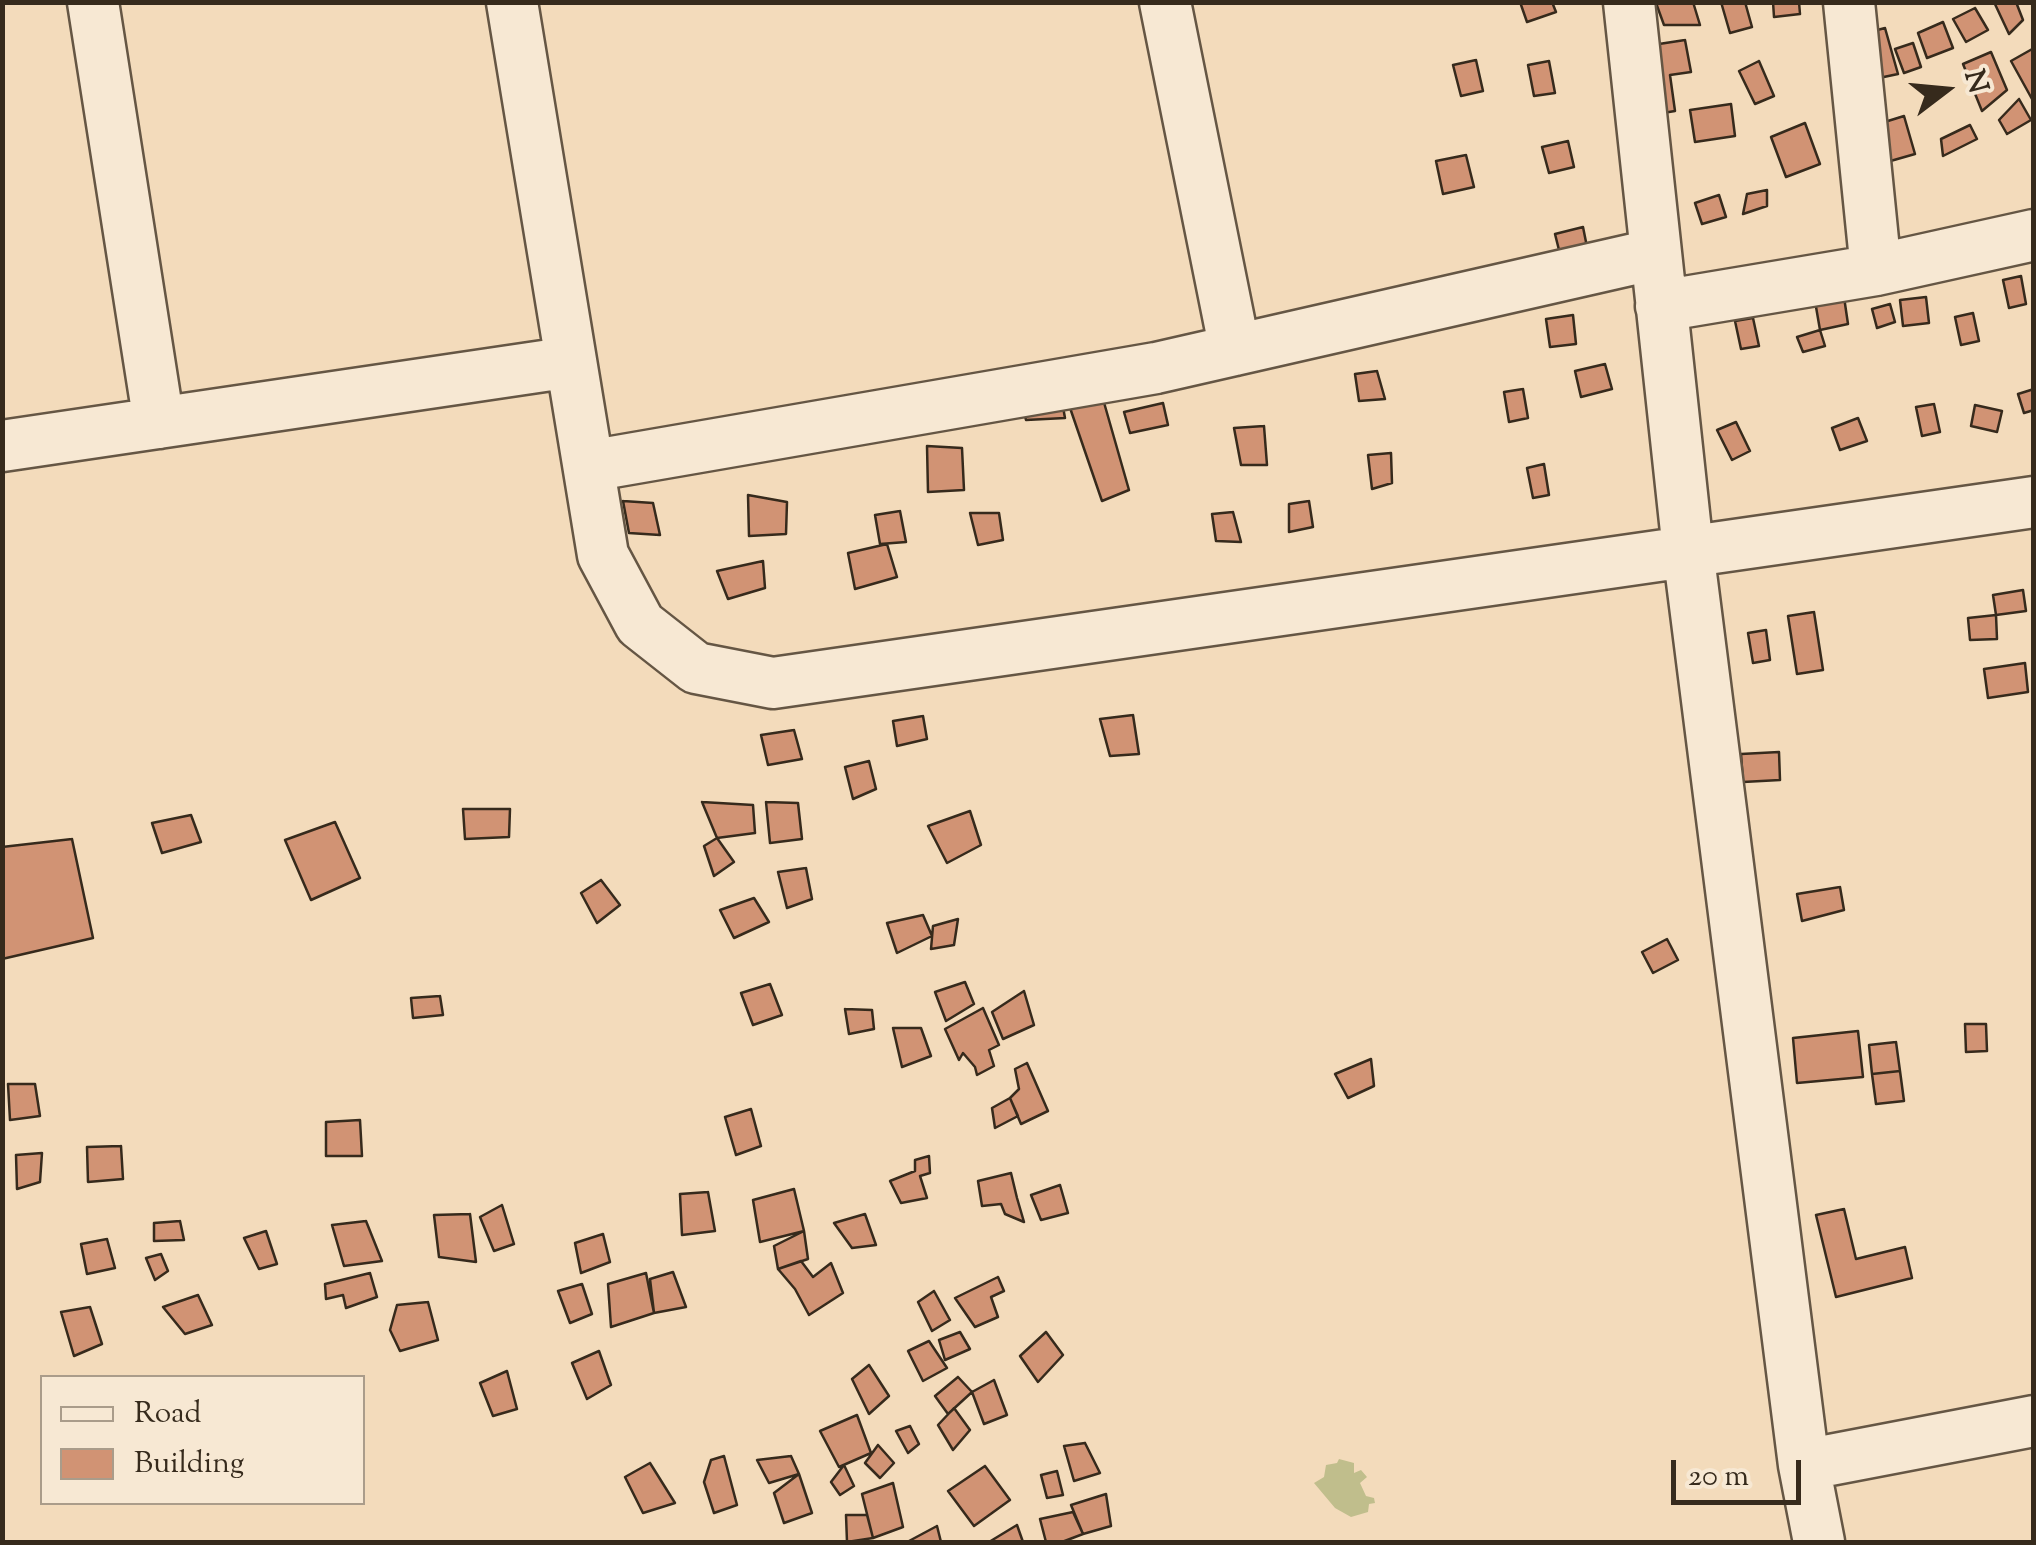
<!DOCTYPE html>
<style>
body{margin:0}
#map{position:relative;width:2036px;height:1545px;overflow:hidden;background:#f3dbbb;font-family:"Sorts Mill Goudy",serif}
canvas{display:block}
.frame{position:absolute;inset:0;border:5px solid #362a1c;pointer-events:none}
.legend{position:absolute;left:40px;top:1375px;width:325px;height:130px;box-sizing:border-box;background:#f7e8d3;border:2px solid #aa9c8a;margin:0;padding:12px 18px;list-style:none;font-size:30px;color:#362a1c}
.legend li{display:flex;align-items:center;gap:20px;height:50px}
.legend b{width:50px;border:2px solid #aa9c8a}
.north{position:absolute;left:1896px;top:40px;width:100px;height:100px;-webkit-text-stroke:8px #f7e8d3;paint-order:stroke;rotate:74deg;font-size:28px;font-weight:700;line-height:40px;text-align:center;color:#362a1c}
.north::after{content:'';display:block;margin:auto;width:35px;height:45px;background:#362a1c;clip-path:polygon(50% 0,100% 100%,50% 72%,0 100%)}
.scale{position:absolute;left:1671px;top:1460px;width:130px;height:45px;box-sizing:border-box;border:5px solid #362a1c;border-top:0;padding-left:12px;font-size:30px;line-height:35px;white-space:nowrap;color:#362a1c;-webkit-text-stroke:8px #f7e8d3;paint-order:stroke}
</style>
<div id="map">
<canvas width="2036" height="1545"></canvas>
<div class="frame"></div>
<ul class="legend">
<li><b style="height:12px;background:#f7e8d3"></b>Road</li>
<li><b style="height:28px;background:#d19374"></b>Building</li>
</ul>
<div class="north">N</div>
<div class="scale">20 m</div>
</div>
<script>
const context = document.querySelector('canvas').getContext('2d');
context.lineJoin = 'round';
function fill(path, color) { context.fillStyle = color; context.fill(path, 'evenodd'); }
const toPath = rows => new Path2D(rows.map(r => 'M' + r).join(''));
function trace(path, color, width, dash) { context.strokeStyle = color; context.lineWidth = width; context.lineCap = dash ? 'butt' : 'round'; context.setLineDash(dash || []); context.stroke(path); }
const green = toPath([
 [1339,1459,1354,1463,1354,1473,1361,1470,1367,1477,1360,1483,1366,1496,1374,1498,1375,1503,1369,1504,1368,1512,1351,1517,1335,1508,1314,1483,1324,1477,1326,1465,1337,1463]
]);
const building = toPath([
 [1520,2,1552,2,1556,12,1527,22,1520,2],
 [1693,2,1700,25,1664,25,1656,3,1693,2],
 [1721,2,1745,2,1752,27,1730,33,1721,2],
 [1773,2,1799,2,1800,14,1774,17,1773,2],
 [1994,2,2016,2,2023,20,2009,34,1994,2],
 [1975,8,1988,30,1966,42,1953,19,1975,8],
 [1943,22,1953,48,1927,58,1918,33,1943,22],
 [1885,28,1898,74,1879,78,1866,33,1885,28],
 [1685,40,1691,72,1670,75,1675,111,1657,114,1646,46,1685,40],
 [1913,43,1921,67,1904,73,1895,49,1913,43],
 [2034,48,2034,98,2032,99,2011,61,2034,48],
 [1991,52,2007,90,1982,111,1963,64,1991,52],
 [1476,60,1483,91,1461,96,1453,65,1476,60],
 [1549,61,1555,93,1534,96,1528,65,1549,61],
 [1759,61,1774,96,1755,104,1739,71,1759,61],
 [2019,99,2031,120,2007,134,1999,120,2019,99],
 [1731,104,1735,136,1695,142,1690,110,1731,104],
 [1904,116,1915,154,1887,162,1875,125,1904,116],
 [1805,123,1820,164,1786,177,1771,137,1805,123],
 [1970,125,1977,139,1943,156,1941,139,1970,125],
 [1568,141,1574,167,1549,173,1542,147,1568,141],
 [1466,155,1474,187,1443,194,1436,161,1466,155],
 [1767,190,1767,206,1743,214,1747,194,1767,190],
 [1719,195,1726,217,1702,224,1695,203,1719,195],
 [1583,227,1588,252,1561,258,1555,234,1583,227],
 [2021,276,2026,304,2009,308,2003,280,2021,276],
 [1844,297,1848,324,1820,330,1815,301,1844,297],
 [1926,297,1929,323,1903,326,1900,300,1926,297],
 [1890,304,1895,322,1877,328,1872,309,1890,304],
 [1973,313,1979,341,1961,345,1955,317,1973,313],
 [1573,315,1576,344,1550,347,1546,319,1573,315],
 [1753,318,1759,346,1741,349,1735,321,1753,318],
 [1820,330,1825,346,1803,352,1797,337,1820,330],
 [1605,364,1612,389,1581,397,1575,371,1605,364],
 [1377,371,1385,399,1359,401,1355,374,1377,371],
 [1059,385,1065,418,1026,420,1020,399,1059,385],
 [1523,389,1528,418,1509,422,1504,392,1523,389],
 [2034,389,2034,410,2024,413,2018,394,2034,389],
 [1101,392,1129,490,1102,501,1068,402,1101,392],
 [1163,403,1168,425,1130,433,1124,412,1163,403],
 [1934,404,1940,432,1922,436,1916,407,1934,404],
 [1975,405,2002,411,1997,432,1971,426,1975,405],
 [1858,418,1867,441,1840,450,1832,428,1858,418],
 [1736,422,1750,451,1732,460,1717,430,1736,422],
 [1264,426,1267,465,1241,465,1234,428,1264,426],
 [927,446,962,448,964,490,928,492,927,446],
 [1391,453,1392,483,1372,489,1368,455,1391,453],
 [1544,464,1549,495,1533,498,1527,468,1544,464],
 [748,495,787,502,786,534,749,536,748,495],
 [623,501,653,503,660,535,629,533,623,501],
 [1309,501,1313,527,1289,532,1289,504,1309,501],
 [900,511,906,542,880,544,875,515,900,511],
 [1233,512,1241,542,1216,541,1212,514,1233,512],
 [970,513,999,513,1003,540,978,545,970,513],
 [887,544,897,577,855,589,848,553,887,544],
 [763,561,765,588,728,599,717,571,763,561],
 [2023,590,2026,611,1996,615,1993,595,2023,590],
 [1814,612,1823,670,1797,674,1788,616,1814,612],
 [1996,615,1997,639,1970,640,1968,618,1996,615],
 [1766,630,1770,660,1753,663,1748,633,1766,630],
 [2025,663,2028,692,1988,698,1984,669,2025,663],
 [1133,715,1139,754,1110,756,1100,719,1133,715],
 [923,716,927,739,897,746,893,721,923,716],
 [794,730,802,759,768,765,761,735,794,730],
 [1779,752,1780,780,1743,782,1741,754,1779,752],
 [869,761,876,789,853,799,845,767,869,761],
 [702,802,753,805,755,833,717,838,702,802],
 [766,802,798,803,802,839,770,843,766,802],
 [463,809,510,809,509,837,465,839,463,809],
 [970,811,981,845,947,863,928,826,970,811],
 [191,815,201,842,162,853,152,823,191,815],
 [335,822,360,878,311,900,285,840,335,822],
 [717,838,734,862,714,876,704,846,717,838],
 [72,839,93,938,2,959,2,847,72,839],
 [806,868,812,899,787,908,778,872,806,868],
 [601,880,620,905,597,923,581,893,601,880],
 [1840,887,1844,910,1802,921,1797,894,1840,887],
 [754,898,769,922,734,938,720,910,754,898],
 [923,915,932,936,897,953,887,923,923,915],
 [958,919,954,945,931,949,933,926,958,919],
 [1667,939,1678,960,1653,973,1642,952,1667,939],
 [965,982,974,1004,946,1021,935,992,965,982],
 [770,984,782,1015,753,1025,741,993,770,984],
 [1024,991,1034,1025,1003,1039,992,1012,1024,991],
 [440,996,443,1015,413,1018,411,998,440,996],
 [983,1008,999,1045,989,1050,994,1066,977,1075,975,1067,963,1053,959,1060,945,1029,983,1008],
 [845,1009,872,1010,874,1029,849,1034,845,1009],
 [1965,1024,1986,1024,1987,1051,1966,1052,1965,1024],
 [893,1028,921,1028,931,1056,902,1067,893,1028],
 [1858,1031,1863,1077,1797,1083,1793,1038,1858,1031],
 [1896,1042,1900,1071,1872,1074,1869,1045,1896,1042],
 [1371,1059,1374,1086,1348,1098,1335,1074,1371,1059],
 [1027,1063,1048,1111,1021,1124,1010,1098,1019,1089,1015,1069,1027,1063],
 [1900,1071,1904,1101,1876,1104,1872,1074,1900,1071],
 [8,1084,35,1084,40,1116,10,1120,8,1084],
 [1010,1098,1018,1116,995,1128,992,1108,1010,1098],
 [751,1109,761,1146,736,1155,725,1117,751,1109],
 [360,1120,362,1156,326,1156,326,1122,360,1120],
 [121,1146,123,1179,88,1182,87,1147,121,1146],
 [42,1153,40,1182,17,1189,16,1155,42,1153],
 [929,1156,930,1173,920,1176,927,1198,901,1203,890,1181,915,1171,915,1160,929,1156],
 [1011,1173,1017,1198,1024,1222,1005,1214,1001,1204,982,1206,978,1181,1011,1173],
 [1060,1185,1068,1213,1041,1220,1031,1195,1060,1185],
 [794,1189,804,1231,760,1242,753,1200,794,1189],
 [708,1192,715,1231,682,1235,680,1194,708,1192],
 [502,1205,514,1244,494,1251,480,1217,502,1205],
 [1844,1209,1856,1259,1905,1247,1912,1278,1836,1297,1816,1215,1844,1209],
 [470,1214,476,1262,439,1257,434,1215,470,1214],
 [865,1214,876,1245,852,1248,834,1223,865,1214],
 [180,1221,184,1240,154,1241,154,1223,180,1221],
 [366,1221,382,1261,344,1266,332,1225,366,1221],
 [266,1231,277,1264,259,1269,244,1238,266,1231],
 [804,1231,808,1259,778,1269,774,1246,804,1231],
 [603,1234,610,1262,581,1273,575,1243,603,1234],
 [107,1239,115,1268,87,1274,81,1244,107,1239],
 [161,1254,168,1271,155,1280,146,1258,161,1254],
 [801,1261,813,1277,831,1263,843,1293,809,1315,795,1289,778,1269,801,1261],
 [673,1272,686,1307,654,1313,650,1279,673,1272],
 [370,1273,377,1297,346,1308,343,1295,326,1299,325,1284,370,1273],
 [646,1273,654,1313,611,1327,608,1284,646,1273],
 [998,1277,1004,1291,991,1297,998,1317,975,1327,955,1298,998,1277],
 [582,1284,592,1314,570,1323,558,1291,582,1284],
 [934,1291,950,1320,932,1331,918,1302,934,1291],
 [198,1295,212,1325,185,1334,163,1307,198,1295],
 [428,1302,438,1340,400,1351,390,1330,397,1305,428,1302],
 [90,1307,102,1344,74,1356,61,1312,90,1307],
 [960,1332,970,1349,945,1360,939,1340,960,1332],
 [1046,1332,1063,1355,1038,1382,1020,1356,1046,1332],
 [929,1341,947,1368,923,1381,908,1351,929,1341],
 [599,1351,611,1385,587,1399,572,1363,599,1351],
 [869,1365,889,1396,869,1414,852,1379,869,1365],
 [507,1371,517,1409,493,1416,480,1383,507,1371],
 [958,1377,972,1392,948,1414,935,1396,958,1377],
 [994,1380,1007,1415,984,1424,972,1392,994,1380],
 [954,1408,970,1430,953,1450,938,1425,954,1408],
 [857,1415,871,1453,839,1467,820,1431,857,1415],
 [910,1426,919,1444,908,1453,896,1431,910,1426],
 [1085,1443,1100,1473,1074,1481,1064,1446,1085,1443],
 [878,1445,894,1463,880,1478,865,1463,878,1445],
 [724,1456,737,1505,714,1513,704,1482,711,1460,724,1456],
 [791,1456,799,1474,769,1483,757,1460,791,1456],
 [650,1463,675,1503,643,1513,625,1477,650,1463],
 [844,1465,854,1486,840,1495,831,1482,844,1465],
 [985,1466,1010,1500,974,1526,948,1491,985,1466],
 [1057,1471,1063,1495,1047,1498,1041,1475,1057,1471],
 [799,1474,812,1513,784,1523,774,1493,799,1474],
 [893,1483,903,1527,873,1538,862,1494,893,1483],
 [1106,1494,1111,1526,1083,1534,1071,1505,1106,1494],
 [1073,1512,1083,1534,1062,1542,1046,1542,1040,1519,1073,1512],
 [846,1515,867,1515,873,1538,847,1542,846,1515],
 [1017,1525,1023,1542,989,1542,1017,1525],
 [937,1526,941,1542,910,1542,909,1541,937,1526]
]);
const minor = toPath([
 [93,2,159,423],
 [512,2,603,555,640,624,696,668,773,683,2034,502],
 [1165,2,1235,350],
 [1629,2,1688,550,1804,1465,1819,1542],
 [1849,2,1876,270],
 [1661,306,1876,270,2034,235],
 [2,446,571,362],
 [589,466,1156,368,1656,254],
 [1804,1465,2034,1421]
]);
fill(green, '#c0be8c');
fill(building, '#d19374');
trace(building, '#362a1c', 2.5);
trace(minor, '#655644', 55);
trace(minor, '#f7e8d3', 50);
</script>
